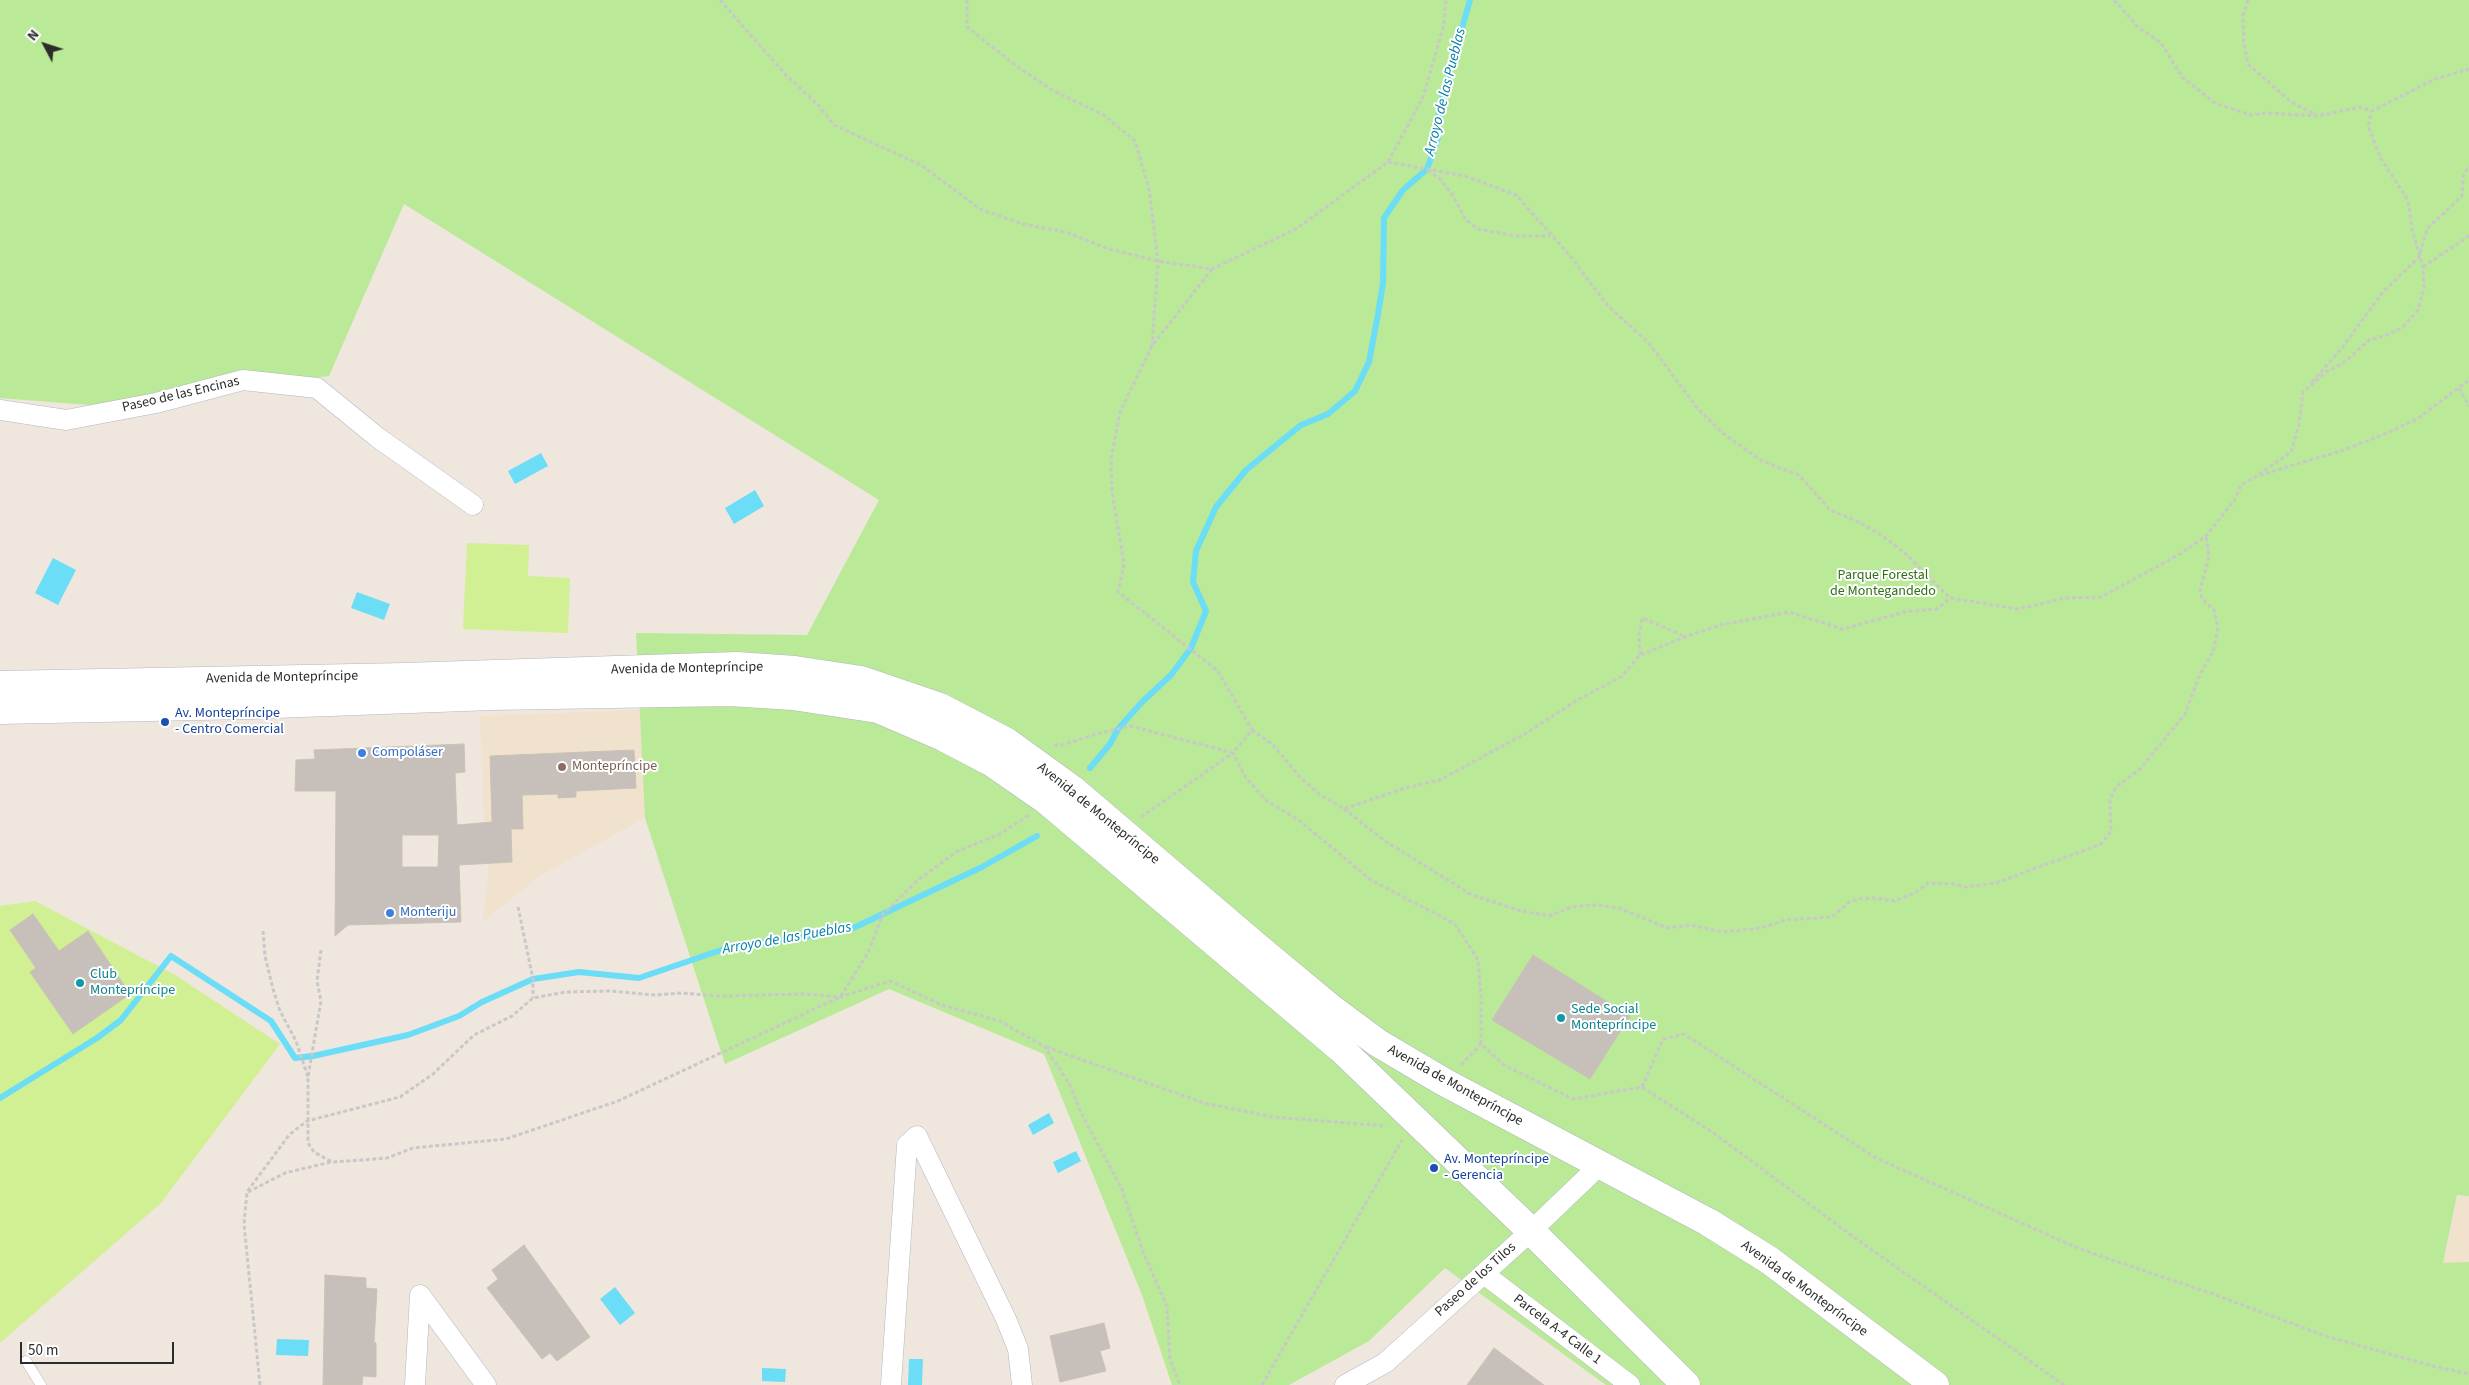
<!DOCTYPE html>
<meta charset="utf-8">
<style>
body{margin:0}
#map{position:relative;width:2469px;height:1385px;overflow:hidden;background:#efe6de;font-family:"Source Sans 3",sans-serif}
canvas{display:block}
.north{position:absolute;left:20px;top:20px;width:50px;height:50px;-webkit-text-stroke:4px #fff;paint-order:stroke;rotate:310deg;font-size:14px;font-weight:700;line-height:20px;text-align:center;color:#2c2c2c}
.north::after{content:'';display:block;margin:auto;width:18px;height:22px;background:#2c2c2c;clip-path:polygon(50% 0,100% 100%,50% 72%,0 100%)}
.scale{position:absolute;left:20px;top:1342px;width:154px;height:22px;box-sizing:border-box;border:2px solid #2c2c2c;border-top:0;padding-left:6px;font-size:15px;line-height:18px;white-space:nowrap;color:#2c2c2c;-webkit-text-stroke:4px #fff;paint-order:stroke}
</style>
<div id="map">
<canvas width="2469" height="1385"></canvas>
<div class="north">N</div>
<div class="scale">50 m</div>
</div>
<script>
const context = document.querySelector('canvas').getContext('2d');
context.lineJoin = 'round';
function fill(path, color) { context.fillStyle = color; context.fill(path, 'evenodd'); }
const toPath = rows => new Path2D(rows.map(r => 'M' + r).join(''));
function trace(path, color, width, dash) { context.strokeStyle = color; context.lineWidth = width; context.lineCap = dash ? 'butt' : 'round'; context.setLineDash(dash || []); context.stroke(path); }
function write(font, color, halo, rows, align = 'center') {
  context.font = font + ' "Source Sans 3",sans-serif'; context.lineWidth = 4; context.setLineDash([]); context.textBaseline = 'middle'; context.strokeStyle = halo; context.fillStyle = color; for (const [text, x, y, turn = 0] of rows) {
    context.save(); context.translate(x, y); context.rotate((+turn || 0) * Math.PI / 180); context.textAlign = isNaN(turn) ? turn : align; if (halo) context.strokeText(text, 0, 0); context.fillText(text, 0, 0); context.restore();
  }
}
const education = toPath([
 [640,710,645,818,541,875,483,922,489,863,472,864,471,824,484,822,480,716],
 [2458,1195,2469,1196,2469,1350,2443,1263]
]);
const green = toPath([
 [0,0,2469,0,2469,1196,2457,1195,2443,1263,2469,1262,2469,1385,1606,1385,1445,1268,1369,1341,1289,1385,1172,1385,1142,1295,1044,1054,889,989,725,1064,645,818,636,633,807,635,879,500,404,204,329,376,89,405,0,398]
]);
const pitch = toPath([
 [467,543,529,545,528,576,570,578,568,633,463,629],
 [35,901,175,975,280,1044,161,1203,0,1343,0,906]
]);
const water = toPath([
 [541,453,548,466,515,484,508,471],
 [755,490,764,506,734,524,725,508],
 [53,558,76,570,58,605,35,593],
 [357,592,390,604,384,620,351,608],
 [1049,1113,1054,1123,1033,1135,1028,1125],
 [1076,1151,1081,1161,1058,1173,1053,1162],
 [615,1287,635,1313,620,1325,600,1299],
 [277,1339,309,1340,308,1356,276,1355],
 [909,1359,923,1359,922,1385,908,1385],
 [762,1368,786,1369,785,1382,762,1381]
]);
const stream = toPath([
 [1090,768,1110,744,1118,729,1142,702,1171,675,1191,648,1206,611,1193,582,1196,551,1216,507,1246,470,1301,425,1328,414,1355,391,1369,362,1378,314,1383,283,1384,218,1403,190,1427,169,1438,138,1439,109,1470,0],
 [0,1098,97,1038,121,1020,171,956,271,1021,295,1058,313,1056,408,1035,459,1016,482,1002,533,979,579,972,639,978,733,946,778,941,849,930,982,867,1037,836]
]);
const building = toPath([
 [464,744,465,772,455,773,457,825,492,822,490,756,634,750,636,788,576,791,576,797,558,798,558,794,522,795,523,829,511,829,512,862,459,865,461,922,348,925,335,936,336,791,295,791,296,760,315,759,314,750,464,744],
 [402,835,439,835,438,867,402,867,402,835],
 [33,914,59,951,88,931,130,994,73,1034,30,972,36,968,10,930,33,914],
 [1533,955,1630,1016,1590,1079,1492,1020,1533,955],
 [524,1245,590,1337,557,1361,550,1353,542,1359,487,1288,498,1279,492,1270,524,1245],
 [325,1275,366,1278,366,1288,377,1289,374,1342,376,1343,376,1377,363,1376,362,1385,323,1385,325,1275],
 [1104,1323,1110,1348,1100,1351,1106,1371,1060,1382,1050,1336,1104,1323],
 [1494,1348,1544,1385,1467,1385,1494,1348]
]);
const path = toPath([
 [720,0,785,74,819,106,834,125,921,165,980,209,1023,224,1066,232,1109,249,1158,261,1212,269,1296,229,1388,162,1423,97,1444,24,1446,0],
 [967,0,967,27,1019,68,1054,91,1104,115,1135,141,1149,189,1158,261,1152,346],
 [2114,0,2137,26,2161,43,2182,77,2215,103,2251,115,2265,113,2318,116,2360,107,2372,111,2435,79,2469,69],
 [2248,0,2243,15,2244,44,2248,64,2291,102,2317,115],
 [1388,162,1465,176,1516,195,1570,256,1608,306,1648,342,1698,409,1725,435,1762,461,1799,475,1830,510,1857,521,1881,535,1906,554,1950,598,2018,609,2065,598,2101,597,2180,554,2206,536,2234,501,2241,485,2257,476,2344,450,2387,433,2417,419,2469,380],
 [1428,170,1440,179,1452,194,1466,220,1478,229,1517,236,1550,236],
 [2423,267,2469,236],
 [1212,269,1152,346,1120,412,1111,459,1112,492,1124,564,1118,592,1218,671,1252,730],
 [2312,382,2341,349,2383,292,2419,257,2427,229,2462,196,2463,177,2469,166],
 [2459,388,2469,406],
 [2259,474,2291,452,2299,425,2303,392,2326,372,2346,361,2369,340,2387,335,2403,327,2418,310,2424,288,2423,267,2412,229,2408,200,2381,159,2368,126,2372,111],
 [1640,655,1639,635,1642,618,1684,636],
 [1054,745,1062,745,1100,733,1131,726,1233,753,1252,730,1273,745,1299,776,1319,794,1344,809,1405,788,1440,780,1528,732,1579,699,1621,677,1640,655,1685,637,1720,625,1789,612,1843,629,1904,612,1937,609,1950,598],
 [1344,809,1385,841,1472,895,1521,911,1550,916,1571,907,1594,905,1619,908,1667,928,1690,925,1724,932,1761,928,1785,920,1832,917,1849,902,1858,899,1873,898,1894,901,1915,893,1928,883,1955,884,1965,887,1996,883,2101,844,2111,831,2110,800,2116,787,2140,769,2185,714,2200,674,2213,652,2218,628,2214,610,2202,599,2200,590,2209,556,2206,536],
 [1141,817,1233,753,1246,778,1266,800,1300,821,1371,880,1455,924,1478,960,1481,998,1481,1044,1504,1065,1573,1099,1642,1087,1715,1134,1855,1238,2064,1385],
 [518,907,533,979,533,998],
 [263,931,265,956,273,989,280,1011,296,1041,308,1077],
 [321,950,317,981,321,1001,308,1077,308,1143,314,1152,332,1162,348,1161,387,1158,413,1148,506,1139,618,1101,840,997,868,953,883,914,917,881,956,852,1000,834,1029,815],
 [1046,1047,1204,1103,1273,1117,1386,1126],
 [1461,1065,1481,1044],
 [1642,1087,1663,1039,1684,1034,1876,1158,2080,1249,2216,1295,2325,1336,2433,1366,2469,1374],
 [248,1192,285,1173,331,1162],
 [260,1385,244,1224,247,1192,289,1135,307,1121,400,1097,433,1074,474,1035,512,1016,533,998,566,992,611,991,653,995,682,993,719,996,804,994,840,997,890,981,942,1005,1000,1021,1045,1047,1070,1085,1083,1117,1121,1187,1142,1249,1167,1307,1170,1359,1180,1385],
 [1262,1385,1402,1140]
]);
const lane = toPath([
 [26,1361,41,1385]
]);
const street = toPath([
 [0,410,66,420,156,403,243,380,317,388,377,437,473,505],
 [1484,1274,1630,1385],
 [415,1385,420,1295,486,1385],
 [891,1385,907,1145,917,1136,1006,1319,1018,1349,1022,1385],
 [1345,1385,1385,1363,1531,1231,1601,1164]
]);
const secondary = toPath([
 [0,685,404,677,737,666,795,670,861,680,940,707,1007,742,1072,789,1256,946,1332,1009,1378,1043,1444,1082,1708,1222,1769,1260,1935,1385],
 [0,710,249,705,492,696,729,692,793,696,878,709,943,737,991,762,1046,800,1341,1049,1531,1231,1686,1385]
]);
const markers = [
 [165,722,5,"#1a4fb4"],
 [362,753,5,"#3f7fe0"],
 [562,767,5,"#8d6e63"],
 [390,913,5,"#3f7fe0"],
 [80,983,5,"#0f9aa8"],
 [1561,1018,5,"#0f9aa8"],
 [1434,1168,5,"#1a4fb4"]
];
const streetNames = [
 ["Paseo de las Encinas",181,395,-13],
 ["Avenida de Montepríncipe",687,669,-1],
 ["Avenida de Montepríncipe",282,678,-1],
 ["Avenida de Montepríncipe",1098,814,39],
 ["Avenida de Montepríncipe",1455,1086,29],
 ["Paseo de los Tilos",1476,1280,-42],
 ["Avenida de Montepríncipe",1804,1289,36],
 ["Parcela A-4 Calle 1",1557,1330,37]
];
const parkNames = [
 ["Parque Forestal",1883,576],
 ["de Montegandedo",1883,592]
];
const transitNames = [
 ["Av. Montepríncipe",175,714],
 ["- Centro Comercial",175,730],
 ["Av. Montepríncipe",1444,1160],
 ["- Gerencia",1444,1176]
];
const shopNames = [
 ["Compoláser",372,753],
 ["Monteriju",400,913]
];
const educationNames = [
 ["Montepríncipe",572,767]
];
const cultureNames = [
 ["Club",90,975],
 ["Montepríncipe",90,991],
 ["Sede Social",1571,1010],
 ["Montepríncipe",1571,1026]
];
const waterNames = [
 ["Arroyo de las Pueblas",1446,92,-76],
 ["Arroyo de las Pueblas",787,939,-10]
];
fill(education, '#f1e2cd');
fill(green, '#bae997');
fill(pitch, '#d0f093');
fill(water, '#6bddf7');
trace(stream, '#6bddf7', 6);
fill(building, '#c7c0ba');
trace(building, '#cbc2b7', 1);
trace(lane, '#b2b6c1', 11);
trace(street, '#b2b6c1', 21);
trace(secondary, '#b2b6c1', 29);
trace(path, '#c8c8c8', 3, [4, 2.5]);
trace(lane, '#fff', 10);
trace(street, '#fff', 20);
trace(secondary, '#fff', 28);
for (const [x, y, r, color] of markers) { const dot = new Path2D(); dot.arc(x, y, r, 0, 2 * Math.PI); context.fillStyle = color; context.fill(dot); trace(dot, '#fff', 2); }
write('14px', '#2c2c2c', '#fff', streetNames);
write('14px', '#307016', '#fff', parkNames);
write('14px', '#164399', '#fff', transitNames, 'left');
write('14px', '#366cbe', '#fff', shopNames, 'left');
write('14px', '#785e54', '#fff', educationNames, 'left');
write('14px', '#0d838f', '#fff', cultureNames, 'left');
write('italic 15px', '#047ea9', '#fff', waterNames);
</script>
